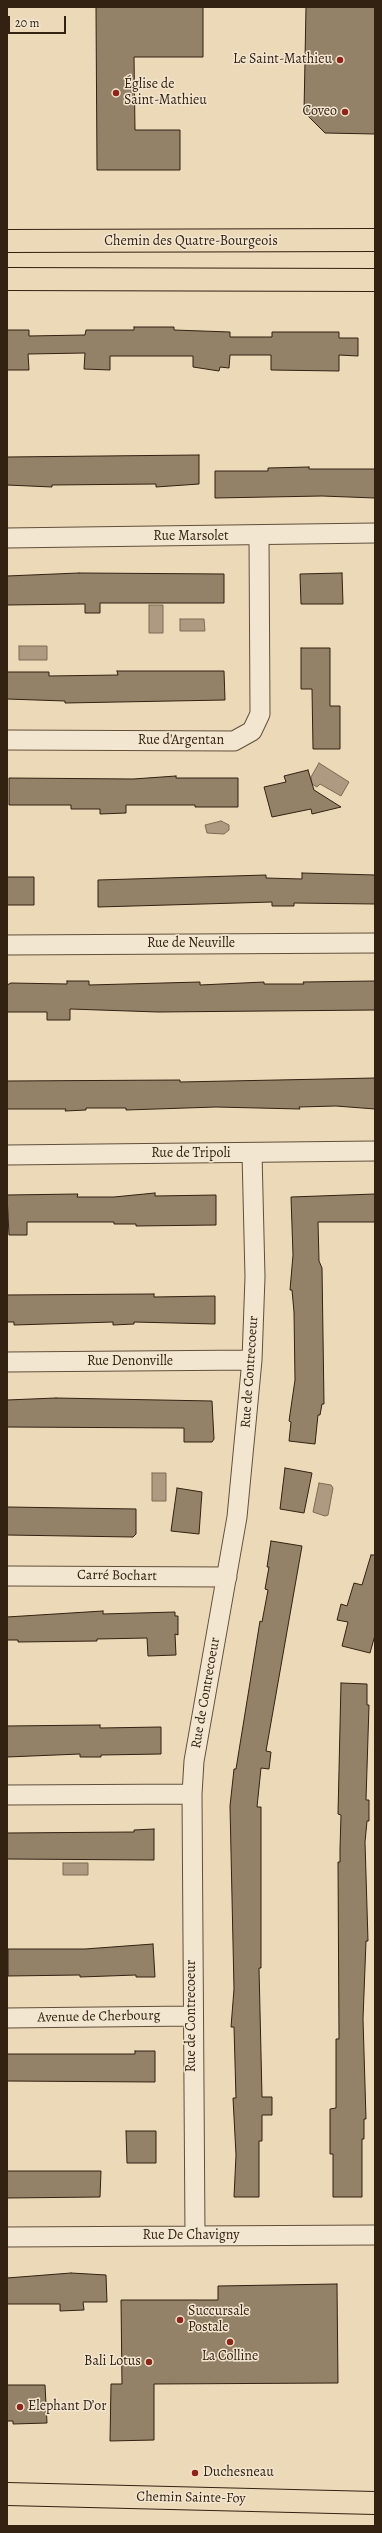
<!DOCTYPE html>
<meta charset="utf-8">
<style>
body{margin:0}
#map{position:relative;width:382px;height:2533px;overflow:hidden;background:#ecd9b8;font-family:Alegreya,serif}
canvas{display:block}
.frame{position:absolute;inset:0;border:8px solid #332112;pointer-events:none}
.scale{position:absolute;left:8px;top:16px;width:58px;height:18px;box-sizing:border-box;border:2px solid #332112;border-top:0;padding-left:5px;font-size:12px;line-height:14px;white-space:nowrap;color:#332112;-webkit-text-stroke:3px #f3e6d1;paint-order:stroke}
</style>
<div id="map">
<canvas width="382" height="2533"></canvas>
<div class="frame"></div>
<div class="scale">20 m</div>
</div>
<script>
const context = document.querySelector('canvas').getContext('2d');
context.lineJoin = 'round';
function fill(path, color) { context.fillStyle = color; context.fill(path, 'evenodd'); }
const toPath = rows => new Path2D(rows.map(r => 'M' + r).join(''));
function trace(path, color, width, dash) { context.strokeStyle = color; context.lineWidth = width; context.lineCap = dash ? 'butt' : 'round'; context.setLineDash(dash || []); context.stroke(path); }
function write(font, color, halo, rows, align = 'center') {
  context.font = font + ' Alegreya,serif'; context.lineWidth = 3; context.setLineDash([]); context.textBaseline = 'middle'; context.strokeStyle = halo; context.fillStyle = color; for (const [text, x, y, turn = 0] of rows) {
    context.save(); context.translate(x, y); context.rotate((+turn || 0) * Math.PI / 180); context.textAlign = isNaN(turn) ? turn : align; if (halo) context.strokeText(text, 0, 0); context.fillText(text, 0, 0); context.restore();
  }
}
const water = toPath([
 [149,605,163,605,163,633,149,633,149,605],
 [180,619,204,619,205,631,180,631,180,619],
 [19,646,47,646,47,660,19,660,19,646],
 [319,763,349,782,341,796,320,784,317,787,312,784,311,777,319,763],
 [221,821,229,825,229,830,224,834,207,833,205,825,221,821],
 [152,1473,166,1473,166,1501,152,1501,152,1473],
 [319,1483,331,1485,333,1488,328,1515,325,1516,313,1512,319,1483],
 [63,1863,88,1863,88,1875,63,1875,63,1863]
]);
const building = toPath([
 [96,7,203,7,203,57,134,57,135,130,180,130,180,170,97,170,96,7],
 [306,7,375,7,375,134,325,133,304,112,306,7],
 [134,327,174,327,174,330,230,332,230,337,272,337,272,332,339,332,339,338,358,338,358,356,339,355,339,371,271,370,271,355,230,355,229,368,220,367,219,371,193,367,193,356,110,356,110,370,84,369,85,353,28,354,29,370,7,370,7,330,29,330,29,336,85,335,86,330,134,330,134,327],
 [199,455,199,484,156,487,156,484,52,485,52,487,7,485,7,457,199,455],
 [309,467,309,469,375,469,375,498,322,496,215,498,215,471,268,471,268,468,309,467],
 [79,573,224,574,224,603,100,603,100,613,85,613,85,604,7,605,7,576,79,573],
 [342,573,343,604,301,604,300,574,342,573],
 [301,648,330,648,330,706,340,706,340,749,313,749,312,689,301,689,301,648],
 [117,671,224,671,225,700,65,703,65,701,7,699,7,672,49,672,49,676,118,675,117,671],
 [308,770,314,790,341,807,312,814,311,809,272,817,264,787,286,782,284,776,308,770],
 [176,776,176,778,238,778,238,807,195,807,195,805,126,805,126,813,100,814,100,809,71,809,71,805,9,805,9,778,133,779,176,776],
 [302,873,375,875,375,904,294,903,294,906,272,906,272,902,98,907,98,880,266,875,266,878,302,879,302,873],
 [7,877,34,877,34,905,7,905,7,877],
 [67,981,89,981,89,985,200,982,200,985,264,982,264,984,304,984,303,982,375,981,375,1010,158,1012,70,1009,70,1020,47,1020,47,1012,7,1012,7,985,11,983,67,984,67,981],
 [375,1078,375,1109,336,1106,299,1107,300,1109,216,1107,126,1110,126,1108,86,1108,86,1110,65,1111,66,1109,7,1109,7,1081,180,1080,180,1082,375,1078],
 [155,1193,155,1196,216,1195,216,1225,136,1226,136,1224,114,1224,114,1222,27,1222,27,1235,9,1235,7,1195,78,1194,77,1197,114,1197,155,1193],
 [375,1194,375,1222,318,1222,319,1261,322,1268,324,1404,322,1404,320,1415,318,1415,315,1444,289,1441,291,1422,289,1421,295,1380,294,1312,292,1290,290,1290,293,1255,291,1197,375,1194],
 [154,1294,154,1297,215,1296,215,1324,134,1322,134,1324,113,1325,113,1322,14,1325,14,1322,7,1322,7,1295,154,1294],
 [56,1398,212,1401,214,1439,212,1442,184,1442,184,1428,7,1427,7,1400,56,1398],
 [285,1468,312,1473,304,1513,280,1509,285,1468],
 [177,1488,202,1492,199,1534,171,1531,177,1488],
 [7,1507,136,1509,136,1534,133,1537,7,1535,7,1507],
 [271,1541,302,1546,266,1751,271,1752,269,1769,261,1768,257,1807,261,1807,261,1968,259,1968,262,2097,272,2097,272,2115,262,2115,262,2141,259,2141,259,2197,234,2197,236,2155,233,2098,236,2098,234,2027,231,2027,234,1989,230,1806,234,1769,236,1769,260,1621,262,1622,268,1590,265,1589,269,1567,267,1567,271,1541],
 [371,1555,375,1555,375,1635,370,1653,342,1646,348,1622,337,1620,341,1604,347,1606,354,1583,362,1585,371,1555],
 [103,1611,103,1614,175,1612,175,1616,178,1616,178,1635,175,1634,176,1655,148,1656,147,1638,97,1639,97,1641,18,1642,18,1640,7,1640,7,1617,103,1611],
 [341,1683,367,1684,367,1705,369,1705,366,1800,369,1800,369,1821,367,1821,365,1842,368,1941,366,1941,363,2019,366,2119,364,2119,364,2139,362,2139,362,2197,333,2197,333,2154,330,2154,330,2109,336,2108,336,2039,339,2039,338,1862,340,1862,340,1849,341,1815,338,1814,341,1683],
 [100,1725,100,1728,161,1727,161,1754,101,1755,101,1757,80,1757,80,1754,7,1757,7,1726,100,1725],
 [154,1829,154,1860,7,1859,7,1833,134,1832,134,1830,154,1829],
 [153,1944,155,1977,136,1977,136,1975,80,1977,80,1975,8,1976,8,1949,85,1949,153,1944],
 [135,2051,155,2051,155,2082,7,2081,7,2054,135,2054,135,2051],
 [126,2131,156,2131,156,2163,127,2163,126,2131],
 [7,2171,101,2171,100,2197,7,2198,7,2171],
 [71,2273,106,2275,107,2302,83,2302,84,2310,60,2311,60,2304,7,2304,7,2278,71,2273],
 [337,2284,338,2383,154,2384,154,2440,110,2441,111,2384,122,2384,121,2300,218,2300,218,2286,337,2284],
 [7,2385,45,2385,47,2423,13,2424,13,2421,7,2421,7,2385]
]);
const minor = toPath([
 [7,538,375,533],
 [7,740,234,741,252,731,260,714,259,536],
 [7,945,375,943],
 [7,1155,375,1151],
 [7,1362,252,1360],
 [7,1576,227,1577],
 [7,1795,192,1794],
 [7,2018,192,2016],
 [195,2235,192,1794,194,1761,237,1517,252,1360,255,1277,252,1153],
 [7,2237,375,2235]
]);
const major = toPath([
 [7,241,375,240],
 [7,279,375,280],
 [7,2494,375,2503]
]);
const markers = [
 [340,60,4,"#8f2418"],
 [116,93,4,"#8f2418"],
 [345,112,4,"#8f2418"],
 [180,2320,4,"#8f2418"],
 [230,2342,4,"#8f2418"],
 [149,2362,4,"#8f2418"],
 [20,2407,4,"#8f2418"],
 [195,2473,4,"#8f2418"]
];
const poiNames = [
 ["Le Saint-Mathieu",332,60,"right"],
 ["Église de",124,85],
 ["Saint-Mathieu",124,101],
 ["Coveo",337,112,"right"],
 ["Succursale",188,2312],
 ["Postale",188,2328],
 ["La Colline",230,2357,"center"],
 ["Bali Lotus",141,2362,"right"],
 ["Elephant D’or",28,2407],
 ["Duchesneau",203,2473]
];
const streetNames = [
 ["Chemin des Quatre-Bourgeois",191,242],
 ["Rue Marsolet",191,537],
 ["Rue d'Argentan",181,741],
 ["Rue de Neuville",191,944],
 ["Rue de Tripoli",191,1154],
 ["Rue Denonville",130,1362],
 ["Rue de Contrecoeur",250,1372,-86],
 ["Carré Bochart",117,1576,1],
 ["Rue de Contrecoeur",206,1693,-80],
 ["Rue de Contrecoeur",192,2016,-90],
 ["Avenue de Cherbourg",99,2017,-1],
 ["Rue De Chavigny",191,2236],
 ["Chemin Sainte-Foy",191,2498,1]
];
fill(water, '#ad9a80');
trace(water, '#7c6a54', 1);
fill(building, '#938168');
trace(building, '#332112', 1);
trace(minor, '#614f3c', 21);
trace(major, '#332112', 24);
trace(minor, '#f3e6d1', 19);
trace(major, '#ecd9b8', 22);
for (const [x, y, r, color] of markers) { const dot = new Path2D(); dot.arc(x, y, r, 0, 2 * Math.PI); context.fillStyle = color; context.fill(dot); trace(dot, '#f3e6d1', 1.5); }
write('14px', '#332112', '#f3e6d1', poiNames, 'left');
write('14px', '#332112', '#f3e6d1', streetNames);
</script>
